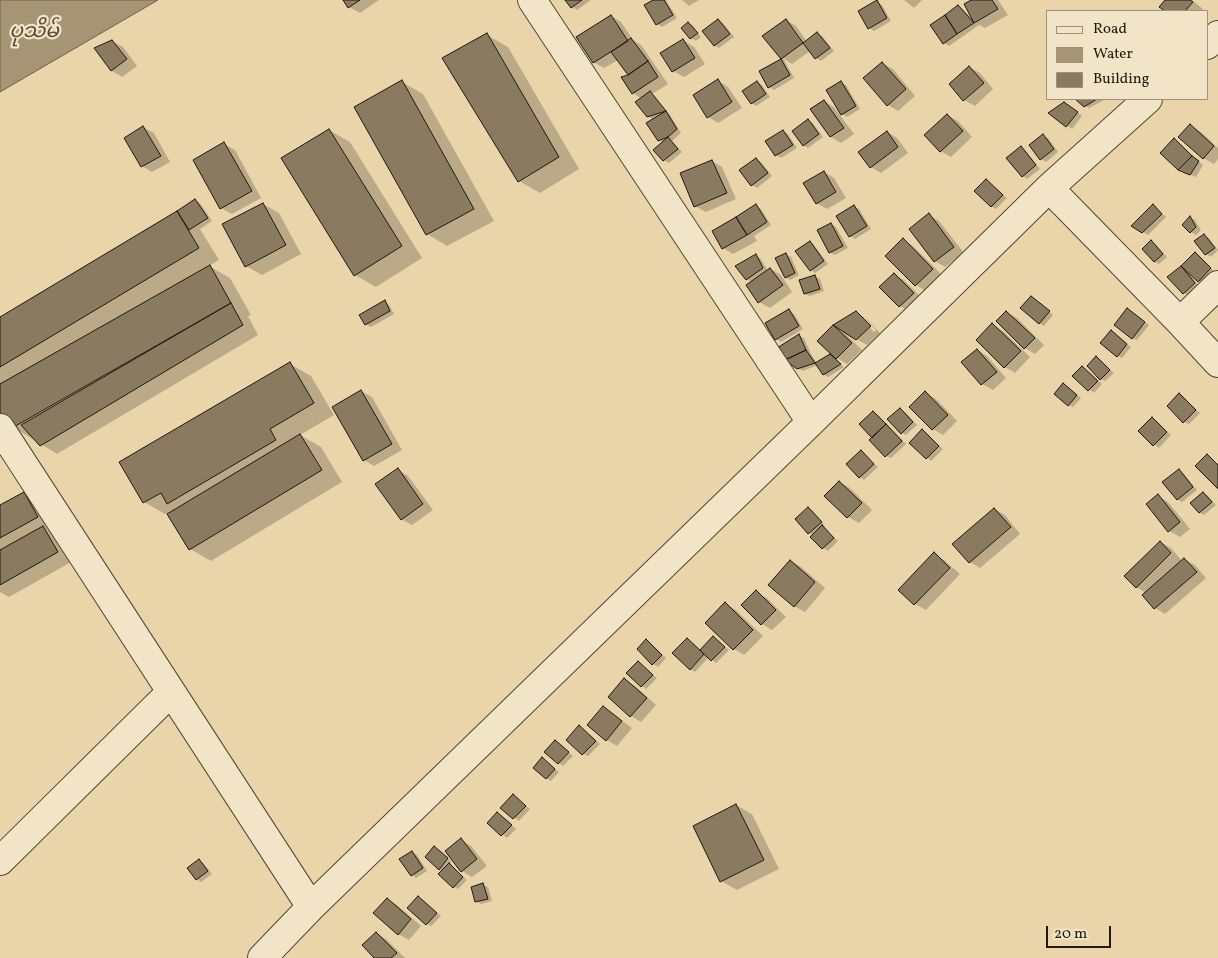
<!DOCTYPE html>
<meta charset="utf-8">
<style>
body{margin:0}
#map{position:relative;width:1218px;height:958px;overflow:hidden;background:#e9d5a9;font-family:Vollkorn,serif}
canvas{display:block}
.legend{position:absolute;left:1046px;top:10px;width:162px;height:90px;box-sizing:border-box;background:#f1e4c7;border:1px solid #9e927e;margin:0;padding:6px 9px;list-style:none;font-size:15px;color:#211810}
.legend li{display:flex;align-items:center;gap:10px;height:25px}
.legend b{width:25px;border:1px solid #9e927e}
.scale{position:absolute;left:1046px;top:926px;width:65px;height:22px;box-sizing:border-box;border:2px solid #211810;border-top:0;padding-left:6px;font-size:15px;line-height:18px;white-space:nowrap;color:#211810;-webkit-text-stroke:4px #f1e4c7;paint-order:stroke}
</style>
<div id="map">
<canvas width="1218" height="958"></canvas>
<ul class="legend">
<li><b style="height:6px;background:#f1e4c7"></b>Road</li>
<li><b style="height:14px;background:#a59575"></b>Water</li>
<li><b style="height:14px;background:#897a60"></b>Building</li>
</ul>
<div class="scale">20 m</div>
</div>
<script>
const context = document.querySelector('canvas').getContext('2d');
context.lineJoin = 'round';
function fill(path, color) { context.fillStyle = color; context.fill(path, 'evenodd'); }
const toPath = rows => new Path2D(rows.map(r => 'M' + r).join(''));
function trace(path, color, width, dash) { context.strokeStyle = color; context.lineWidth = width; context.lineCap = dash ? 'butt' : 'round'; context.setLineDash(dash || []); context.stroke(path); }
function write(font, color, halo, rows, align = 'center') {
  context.font = font + ' Vollkorn,"Noto Sans Myanmar",serif'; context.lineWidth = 4.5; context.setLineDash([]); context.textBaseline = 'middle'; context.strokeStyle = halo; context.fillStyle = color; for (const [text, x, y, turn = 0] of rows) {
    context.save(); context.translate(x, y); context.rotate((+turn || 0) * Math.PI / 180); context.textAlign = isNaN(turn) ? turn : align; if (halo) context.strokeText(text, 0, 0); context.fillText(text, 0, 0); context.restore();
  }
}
const water = toPath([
 [0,0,158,0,0,92,0,0]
]);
const shadow = toPath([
 [344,0,379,0,360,13,349,7],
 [567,0,591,0,577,10,572,7],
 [655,0,666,0,677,18,662,27,657,24],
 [682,0,699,0,689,6],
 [904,0,922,0,914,8],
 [973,0,998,0,1008,15,985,28,979,25,949,46,944,43,958,7,963,9,973,20],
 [1167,0,1192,0,1203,9,1201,11,1167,11,1161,7],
 [877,2,882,5,891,21,874,31,869,28],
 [611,16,621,22,633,40,641,45,668,84,652,94,670,115,681,133,672,141,682,152,669,163,664,160,655,150,664,143,659,140,654,120,648,116,642,99,633,93,630,76,618,60,604,68,593,62],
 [718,20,723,23,734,37,719,48,714,45],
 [786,20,796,26,807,42,817,34,822,36,834,51,821,61,816,58,810,51,792,64,783,58,794,78,774,90,769,87,760,72,782,59,764,36],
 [688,23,693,26,701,37,696,41,691,38,682,28],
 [487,35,508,47,579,169,540,193,519,181,444,58],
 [683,40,694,47,705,64,684,77,673,71],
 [112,41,123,47,137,66,122,77,112,71,96,49],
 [882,63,893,69,915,96,898,111,888,105],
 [969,67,980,73,993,89,975,106,964,100],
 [718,81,728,87,742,108,718,123,708,117],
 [402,82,423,94,494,221,447,246,427,234],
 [757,82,762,85,770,97,756,106,752,103],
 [841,82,846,85,860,109,847,117,842,114],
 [1076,99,1106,99,1089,108],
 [824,101,834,107,854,134,841,143,831,137,812,110],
 [1069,106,1082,116,1072,129,1050,113],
 [947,115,958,121,972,137,951,157,940,151],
 [808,120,813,123,823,137,808,148,803,145],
 [1190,126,1201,132,1218,148,1218,159,1214,164,1203,158],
 [143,127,154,133,170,162,152,172,142,166],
 [329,130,350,142,422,258,376,287,355,275],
 [783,131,788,134,797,148,781,158,776,155],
 [887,132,897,138,908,153,881,173,871,167],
 [1043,136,1048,138,1058,152,1046,162,1041,159],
 [1179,143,1203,165,1196,177,1184,172],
 [224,144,235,150,261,198,232,214,221,208],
 [1021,148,1026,151,1040,169,1027,179,1023,176],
 [756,159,761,162,772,176,757,188,752,185],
 [712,161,722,167,736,199,706,212,695,206],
 [824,172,834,178,846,198,827,209,816,203],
 [986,180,1007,198,996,209,991,206],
 [195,200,200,203,212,221,200,229,219,260,209,266,230,278,251,315,248,316,258,335,57,454,13,427,0,414,0,319],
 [263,204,279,213,301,254,262,275,246,266],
 [756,206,761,209,771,225,754,236,757,241,733,254,723,248],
 [1153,206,1166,217,1148,235,1133,226],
 [854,207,859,209,871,229,855,239,850,236],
 [929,215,939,221,964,253,945,267,935,261],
 [1191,218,1195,220,1201,230,1196,235,1191,232],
 [831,224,836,227,848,248,835,255,830,253],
 [1204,235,1209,238,1218,250,1211,257,1206,254],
 [903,240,913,246,942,275,926,291,916,285],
 [810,242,814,245,828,264,815,273,811,270],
 [1151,242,1156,245,1167,257,1159,264,1154,262],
 [1195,254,1215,272,1203,284,1192,275,1191,276,1199,286,1189,296,1184,293,1169,277],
 [786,255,791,257,799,275,790,280,786,277],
 [756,256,761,259,768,271,771,269,781,275,792,292,770,308,759,302,752,282,747,279],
 [894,275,904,280,923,299,910,312,900,306],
 [815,276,820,279,824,291,810,296,805,294,801,281],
 [1036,300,1053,315,1044,326,1039,323],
 [385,302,389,305,394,314,371,327,366,324],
 [789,311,794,314,803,329,781,342,776,339],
 [1006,312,1017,318,1044,345,1035,354,1025,348],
 [1132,312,1149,325,1137,340,1132,338],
 [856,313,867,319,880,333,867,345,844,332,862,350,847,364,837,358,819,341,837,322],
 [862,318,865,318,876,330,874,332],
 [992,325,1003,331,1030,357,1015,373,1005,367,977,340],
 [1116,335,1131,347,1122,358,1118,356],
 [799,336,804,338,811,354,817,363,830,355,844,367,828,377,823,374,818,365,803,371,798,368],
 [977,350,987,356,1006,378,993,390,982,384,963,362],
 [1097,358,1114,373,1105,381,1100,379],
 [290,364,311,376,334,415,300,435,321,447,342,482,211,561,190,549,168,513,165,514,144,502,121,463],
 [1083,367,1102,384,1094,393,1074,376],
 [1064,384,1081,398,1073,407,1068,405],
 [361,391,372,397,402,450,374,466,364,460],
 [925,393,936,399,957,421,943,435,933,429],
 [1180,395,1200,413,1189,424,1184,422],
 [900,409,905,412,917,425,906,435,902,433],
 [873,412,878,415,906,444,891,458,886,456,874,438],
 [1152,418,1171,435,1159,448,1140,431],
 [922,431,943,449,931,461,911,443],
 [861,452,878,467,864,480,860,477],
 [398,470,408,476,433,510,412,525,401,519],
 [1179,471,1184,474,1197,490,1182,502,1177,499],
 [839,482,850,488,872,510,859,523,848,517,826,496],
 [24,493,40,502,53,526,47,529,58,536,73,561,9,597,0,592,0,506],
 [1203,493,1208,496,1216,505,1204,515,1199,512],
 [1158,496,1168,502,1190,529,1180,537,1169,531],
 [808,508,813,511,825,526,823,527,838,541,828,551,823,548,813,535,809,533],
 [994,509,1005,515,1020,534,980,568,970,562],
 [1160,542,1171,548,1182,561,1184,559,1195,565,1206,578,1165,614,1155,608,1146,593,1136,587],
 [934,554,944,560,960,574,926,610,915,604,900,590],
 [791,561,801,567,825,588,805,612,794,606],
 [756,592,767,598,786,617,772,630,762,624],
 [726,604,736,610,763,636,744,655,734,649,707,623],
 [714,638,729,650,716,663,709,657,695,672,690,669,687,639,701,651],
 [647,641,666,658,658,667,653,664],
 [638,662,657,678,646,689,627,673],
 [625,680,635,686,656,705,641,722,631,716],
 [604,707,632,728,617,746,607,740],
 [580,727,600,744,588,756,583,754],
 [560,744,573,756,563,766,545,752],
 [543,759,559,772,551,781,546,778],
 [513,796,530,809,519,821,502,808],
 [736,805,752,814,779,869,737,890,721,881],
 [498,813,516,829,507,838,489,823],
 [461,840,471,846,487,866,472,877,462,871],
 [435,848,452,862,449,865,467,880,458,889,454,887,443,871,439,869],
 [412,853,417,855,427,871,416,878,412,875],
 [199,860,203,863,212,874,201,882,197,879],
 [483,885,488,887,492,901,481,904,476,901],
 [418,897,441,916,431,926,427,924],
 [387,899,397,905,421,926,409,940,398,934],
 [376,933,386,939,405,958,376,958]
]);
const building = toPath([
 [343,0,360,0,348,8,343,0],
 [565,0,582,0,571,8,565,0],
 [653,0,664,0,673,15,656,25,644,5,653,0],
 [877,0,887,18,868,29,858,11,877,0],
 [971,0,992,0,998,9,974,23,964,4,971,0],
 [1165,0,1190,0,1193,2,1185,11,1165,11,1159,7,1165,0],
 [958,5,974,23,957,34,945,15,958,5],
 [611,15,628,41,593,63,576,37,611,15],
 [945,15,957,34,943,44,930,25,945,15],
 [718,19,730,34,714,46,702,31,718,19],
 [786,19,803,43,781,59,762,36,786,19],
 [688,22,698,33,690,39,681,28,688,22],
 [817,32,830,48,815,59,803,43,817,32],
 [487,33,559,157,518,182,442,58,487,33],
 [631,38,648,61,628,75,611,52,631,38],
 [683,39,695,58,672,72,660,53,683,39],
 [112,40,127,59,111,71,94,48,112,40],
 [781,59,790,75,768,88,759,71,781,59],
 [648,61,658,77,632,94,621,77,628,75,648,61],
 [882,62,906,89,887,106,863,78,882,62],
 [969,66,984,83,963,101,949,84,969,66],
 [718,79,732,102,707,118,693,95,718,79],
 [402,80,474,209,426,235,354,107,402,80],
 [757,81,766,94,751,104,742,91,757,81],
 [841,81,856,106,841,115,826,90,841,81],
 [650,91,666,111,647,117,635,102,650,91],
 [1075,99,1097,99,1084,107,1075,99],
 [824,100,844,128,830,137,810,109,824,100],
 [1064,102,1078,112,1066,127,1048,113,1064,102],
 [666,111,677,129,668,137,658,141,646,123,666,111],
 [947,114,963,131,940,152,924,135,947,114],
 [808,119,819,134,803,146,792,131,808,119],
 [1190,124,1214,146,1203,159,1178,137,1190,124],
 [143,126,161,156,141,167,124,138,143,126],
 [329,129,402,246,354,276,281,158,329,129],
 [783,130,793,145,775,156,765,141,783,130],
 [887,131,898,147,870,168,858,152,887,131],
 [1043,134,1054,149,1040,160,1029,145,1043,134],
 [668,137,678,149,663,161,653,150,668,137],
 [1174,138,1192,156,1178,170,1160,153,1174,138],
 [224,142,252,191,220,209,193,160,224,142],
 [1021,146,1036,165,1022,177,1006,158,1021,146],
 [1192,156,1199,161,1190,175,1178,170,1192,156],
 [756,158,768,173,751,186,739,170,756,158],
 [712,160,727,193,694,207,680,173,712,160],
 [824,171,836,192,816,204,803,183,824,171],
 [986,179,1003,195,991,207,974,191,986,179],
 [195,199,208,218,189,230,177,211,195,199],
 [263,203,286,245,245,267,222,224,263,203],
 [756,204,767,222,747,235,736,217,756,204],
 [1153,204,1162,214,1142,233,1131,226,1153,204],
 [854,205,867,226,849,237,836,216,854,205],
 [177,211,199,248,0,367,0,317,177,211],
 [929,213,954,247,934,262,909,229,929,213],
 [1190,216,1196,227,1190,233,1182,225,1190,216],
 [736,217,747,235,722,249,712,231,736,217],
 [831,223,843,246,829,253,817,230,831,223],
 [1204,234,1215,248,1205,255,1194,241,1204,234],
 [903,238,933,269,915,286,885,256,903,238],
 [1151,240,1163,254,1154,262,1142,249,1151,240],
 [810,241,824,261,810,271,795,251,810,241],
 [1195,252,1211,268,1198,282,1181,266,1195,252],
 [786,253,795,273,785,278,775,258,786,253],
 [756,254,763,268,746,280,735,266,756,254],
 [210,265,231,303,12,428,0,416,0,384,210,265],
 [1181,266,1195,283,1183,294,1167,277,1181,266],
 [770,268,783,285,758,303,746,285,770,268],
 [894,273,914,293,899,307,879,287,894,273],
 [815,275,820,289,804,294,799,280,815,275],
 [1031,296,1050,311,1039,324,1020,308,1031,296],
 [385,300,390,311,365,325,359,315,385,300],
 [231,303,243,325,40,446,21,425,231,303],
 [1127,308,1145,322,1132,339,1114,325,1127,308],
 [789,309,799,326,775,340,765,323,789,309],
 [856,311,871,326,856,340,833,325,856,311],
 [1006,311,1035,338,1024,349,996,321,1006,311],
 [992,323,1021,351,1004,368,976,340,992,323],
 [833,325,852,343,836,359,817,341,833,325],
 [1111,330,1127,344,1117,357,1100,343,1111,330],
 [799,334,806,350,785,360,777,348,799,334],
 [977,349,997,372,981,385,961,362,977,349],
 [806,350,815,363,797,369,785,360,806,350],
 [830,354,841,364,823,375,815,363,830,354],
 [1096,356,1110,370,1100,380,1087,366,1096,356],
 [290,362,314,403,270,429,276,440,167,504,161,493,143,503,119,462,290,362],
 [1082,366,1098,381,1088,391,1072,376,1082,366],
 [1063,383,1077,395,1068,406,1054,394,1063,383],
 [361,390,392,444,363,461,332,407,361,390],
 [925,391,948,415,932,430,909,407,925,391],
 [1179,393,1196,410,1183,423,1167,406,1179,393],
 [900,408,913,422,901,434,887,419,900,408],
 [873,411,886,424,872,438,859,424,873,411],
 [1152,417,1167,432,1153,446,1138,431,1152,417],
 [886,424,902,441,885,457,869,440,886,424],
 [922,429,939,446,926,459,909,443,922,429],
 [300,434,322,470,189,550,167,514,300,434],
 [861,450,874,464,859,478,846,464,861,450],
 [1207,454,1218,465,1218,489,1195,466,1207,454],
 [398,468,423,504,401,520,375,484,398,468],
 [1179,469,1193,487,1177,500,1162,482,1179,469],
 [839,481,862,503,847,518,824,496,839,481],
 [24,492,38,517,0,538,0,505,24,492],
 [1203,492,1212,502,1199,513,1190,503,1203,492],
 [1158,494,1180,522,1168,532,1146,504,1158,494],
 [808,507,822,522,808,534,795,519,808,507],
 [994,508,1011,527,969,563,952,544,994,508],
 [822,525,834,538,822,549,810,537,822,525],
 [43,526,58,552,0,585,0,550,43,526],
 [1160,541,1171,553,1136,588,1124,576,1160,541],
 [934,552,950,568,914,605,898,590,934,552],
 [1184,558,1197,572,1154,609,1142,595,1184,558],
 [790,560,815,582,794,607,768,585,790,560],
 [756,590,776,610,761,625,741,605,756,590],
 [725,602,753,630,733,650,705,623,725,602],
 [713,636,725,647,711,661,700,650,713,636],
 [687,638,704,654,690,670,672,653,687,638],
 [646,639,662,655,652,665,637,649,646,639],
 [638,661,653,675,641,687,626,673,638,661],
 [624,678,647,698,630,717,608,697,624,678],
 [603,706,622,721,606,741,587,725,603,706],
 [579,725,596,741,582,755,566,740,579,725],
 [555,740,569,752,558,764,544,752,555,740],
 [542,757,555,769,546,779,533,768,542,757],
 [513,794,526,806,513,819,500,808,513,794],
 [736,804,764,860,720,882,693,826,736,804],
 [497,812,512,825,501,836,487,823,497,812],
 [461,838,477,859,461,872,445,851,461,838],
 [434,846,448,858,439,870,425,857,434,846],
 [412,851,423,868,411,876,399,859,412,851],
 [199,859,208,871,196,880,187,868,199,859],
 [449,863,463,877,453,888,438,874,449,863],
 [483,883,488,899,475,902,471,887,483,883],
 [418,896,437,913,426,925,407,908,418,896],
 [387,898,411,919,398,935,373,913,387,898],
 [376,932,397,953,391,958,374,958,362,945,376,932]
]);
const minor = toPath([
 [532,0,811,422],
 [1207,45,1218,35],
 [1049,188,1180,322,1218,363],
 [1180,322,1218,285],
 [0,428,311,907],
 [0,861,171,692],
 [262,958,311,907,811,422,1049,188,1148,99]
]);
const waterNames = [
 ["ပုသိမ်",34,33]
];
fill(water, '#a59575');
trace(water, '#70634d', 1);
fill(shadow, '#0003');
fill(building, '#897a60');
trace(building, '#211810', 1);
trace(minor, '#534736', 30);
trace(minor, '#f1e4c7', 28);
write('italic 20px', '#564a38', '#f1e4c7', waterNames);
</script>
